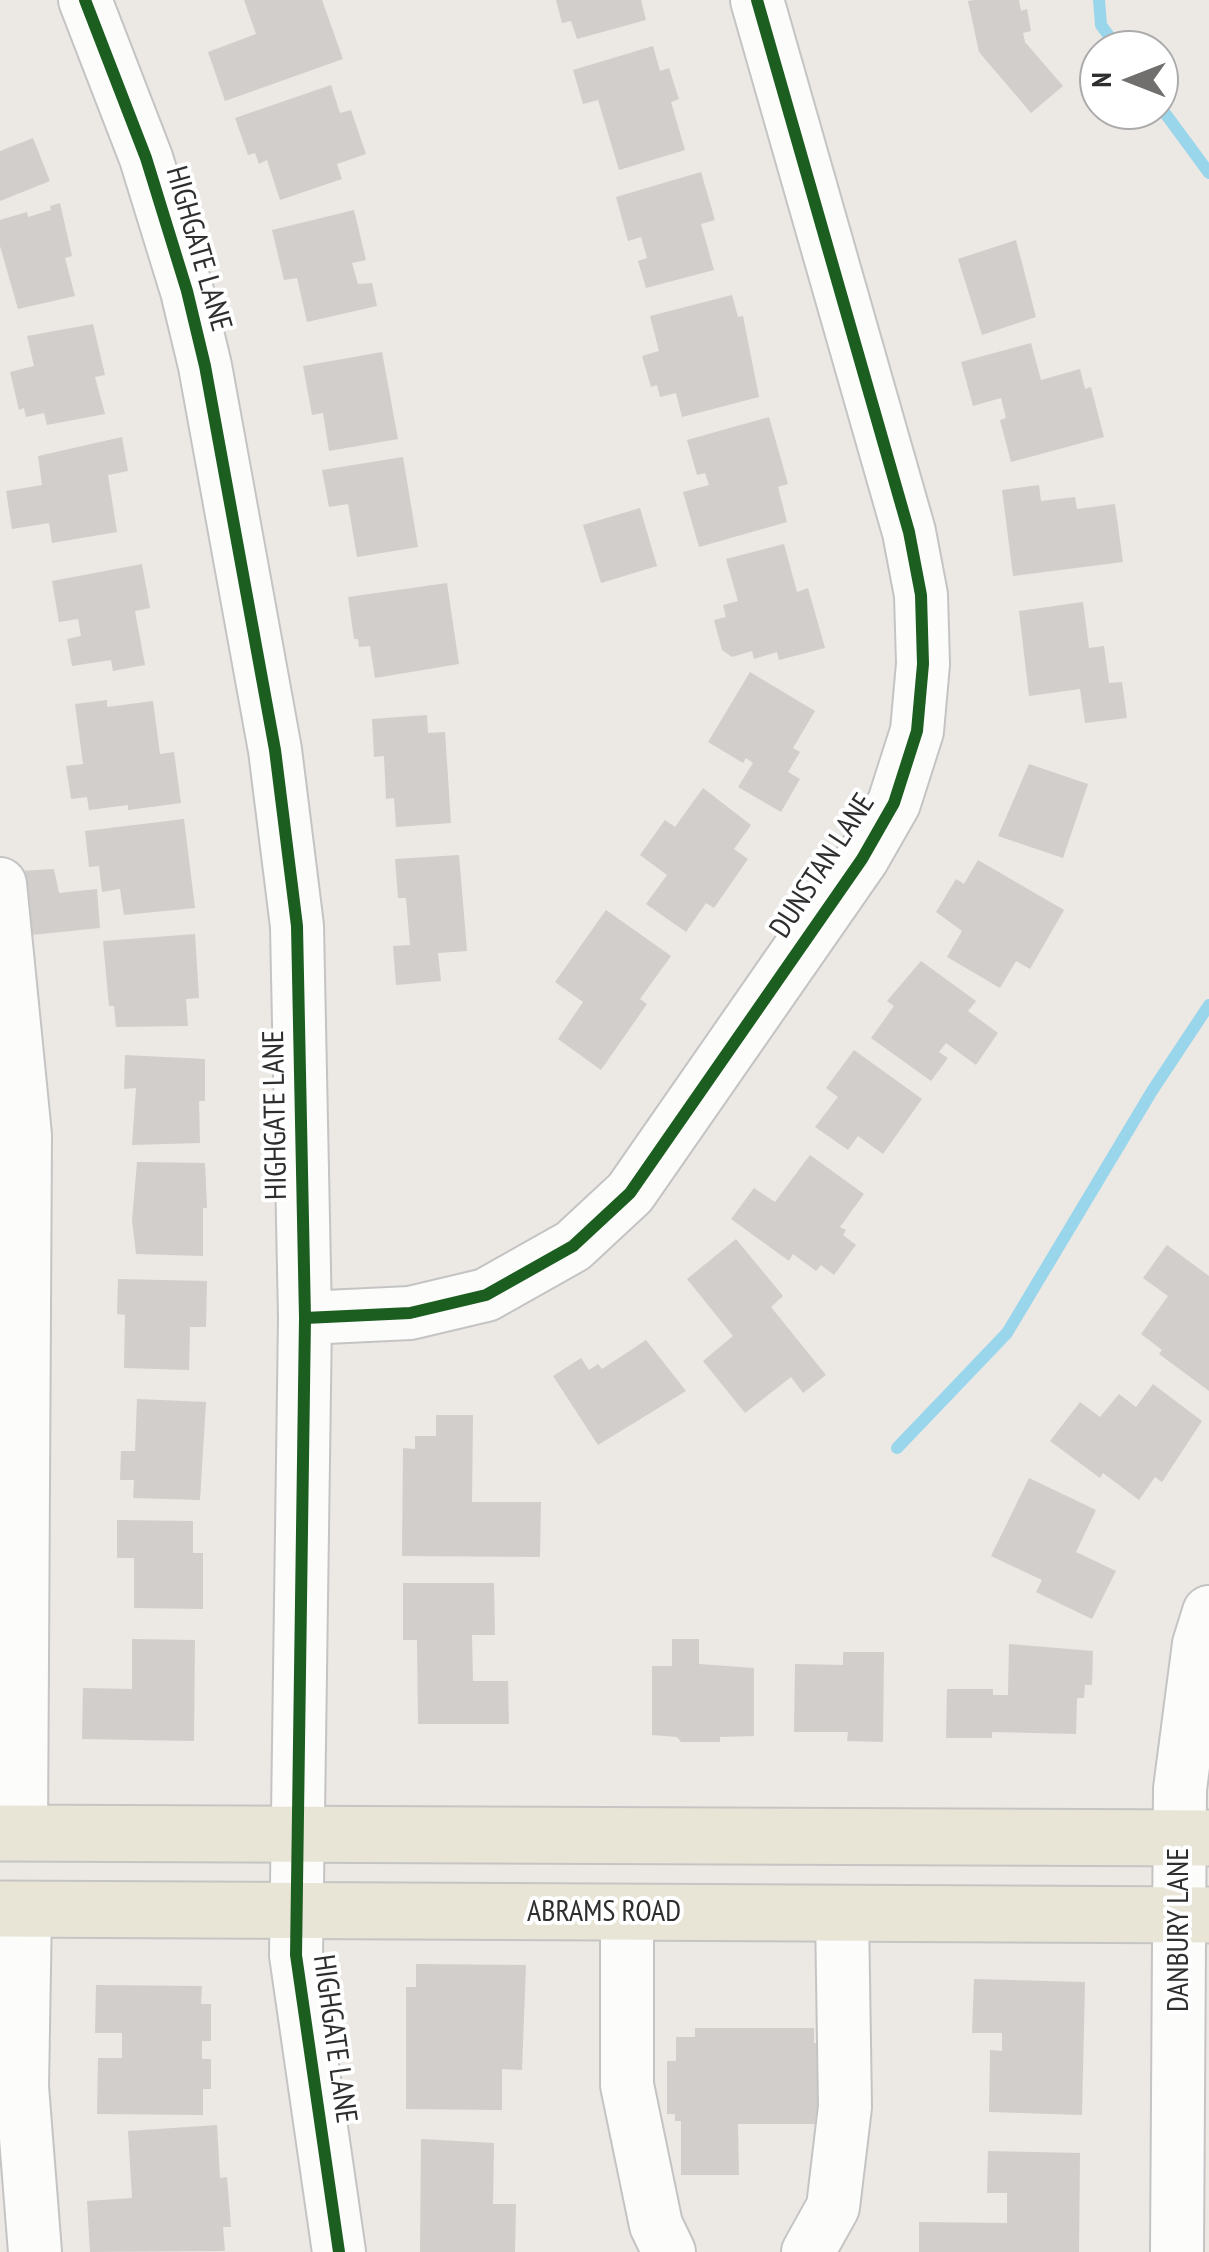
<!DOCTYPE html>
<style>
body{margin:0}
#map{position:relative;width:1209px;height:2252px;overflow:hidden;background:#ece8e4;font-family:"PT Sans Narrow",sans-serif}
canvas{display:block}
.north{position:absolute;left:1079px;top:30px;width:100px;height:100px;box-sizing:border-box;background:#fff;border:2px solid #ababab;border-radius:50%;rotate:270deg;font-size:28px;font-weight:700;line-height:40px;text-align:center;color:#2e2e2e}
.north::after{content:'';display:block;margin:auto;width:35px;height:45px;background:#706f6e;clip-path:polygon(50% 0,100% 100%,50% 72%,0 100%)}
</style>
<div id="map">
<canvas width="1209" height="2252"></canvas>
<div class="north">N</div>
</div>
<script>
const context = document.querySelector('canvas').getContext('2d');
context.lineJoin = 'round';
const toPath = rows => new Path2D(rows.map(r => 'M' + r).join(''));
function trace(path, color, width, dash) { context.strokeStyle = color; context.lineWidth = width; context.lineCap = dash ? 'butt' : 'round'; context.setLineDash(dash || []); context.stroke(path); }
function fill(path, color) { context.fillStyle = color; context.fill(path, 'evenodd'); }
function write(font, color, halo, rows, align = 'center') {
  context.font = font + ' "PT Sans Narrow",sans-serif'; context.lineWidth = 8; context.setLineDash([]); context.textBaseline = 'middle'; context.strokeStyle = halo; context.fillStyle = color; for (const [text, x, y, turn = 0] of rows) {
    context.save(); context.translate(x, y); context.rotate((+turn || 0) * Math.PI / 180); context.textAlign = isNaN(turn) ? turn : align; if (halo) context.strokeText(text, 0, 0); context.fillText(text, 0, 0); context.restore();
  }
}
const stream = toPath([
 [1099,0,1101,25,1119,50],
 [1159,105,1209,173],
 [897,1448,1007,1333,1152,1091,1209,1005]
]);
const building = toPath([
 [244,0,322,0,343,59,225,101,208,52,256,34],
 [556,0,641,0,646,20,577,39,571,21,562,23],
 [974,0,1019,0,1021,11,1027,9,1031,31,1023,33,1025,42,1063,86,1031,113,979,52,968,1],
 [653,46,660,71,669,68,679,99,671,102,685,150,619,170,598,100,583,104,573,70],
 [331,85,340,113,351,110,366,154,337,164,342,179,280,200,267,160,259,164,255,153,248,155,235,118],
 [33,138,50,181,0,201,0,151],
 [701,172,715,220,701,224,714,270,646,288,638,261,647,258,641,237,628,241,616,197],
 [60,203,72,256,65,258,75,296,18,309,0,246,0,220,27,212,28,217,51,210,50,206],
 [354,210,366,260,352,263,358,284,372,283,377,306,307,322,297,278,284,280,272,230],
 [1016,240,1036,317,982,335,958,259],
 [732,295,738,317,743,316,759,397,682,417,676,393,660,397,657,385,651,387,642,356,659,351,650,316],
 [93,324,105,375,95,377,105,414,47,425,44,413,26,417,24,408,19,410,10,372,34,366,27,336],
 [1031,343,1041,380,1080,369,1085,389,1091,387,1104,437,1011,462,1000,420,1006,418,1001,398,973,406,961,362],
 [382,352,398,439,329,451,323,413,312,415,303,366],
 [769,417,788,484,778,487,787,522,699,547,683,492,709,485,705,473,697,475,687,440],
 [122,437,128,471,108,475,117,532,52,543,49,523,12,529,6,491,42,485,38,456],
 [403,457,418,547,357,557,348,504,329,507,322,470],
 [1039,485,1041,501,1075,497,1077,509,1115,504,1123,562,1013,576,1002,490],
 [640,508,657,566,601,583,583,525],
 [784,544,797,592,808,588,825,648,779,660,777,652,754,659,752,651,732,657,722,650,714,620,726,617,723,605,738,601,726,559],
 [142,564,150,608,135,611,145,665,113,671,111,660,72,666,67,639,81,636,78,619,59,622,52,581],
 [447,583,459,664,375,678,370,646,359,647,358,639,354,639,348,597],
 [1083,602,1089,648,1104,646,1109,683,1122,682,1127,718,1085,723,1080,689,1029,696,1019,611],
 [750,672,815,711,793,748,800,752,788,772,800,779,781,812,738,787,753,763,746,758,743,763,708,742],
 [107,700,107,707,153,701,160,754,174,752,181,803,128,810,128,805,89,810,87,797,71,799,66,766,83,764,75,704],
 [427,715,428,733,445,732,451,823,396,827,394,798,386,799,384,756,374,757,372,719],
 [1029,764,1088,784,1063,858,998,836],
 [703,788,751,825,734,849,748,859,714,908,706,903,686,932,646,904,667,875,640,855,665,820,675,827],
 [184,819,195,908,124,915,120,889,102,892,99,866,89,867,85,831],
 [459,855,467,951,438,953,441,981,396,985,393,946,410,945,406,898,398,898,395,859],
 [978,860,1064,910,1030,969,1016,961,1000,988,947,957,962,931,936,912,956,879,964,884],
 [54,869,59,893,97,889,100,928,22,936,20,871],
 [606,910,671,956,640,999,647,1004,601,1070,558,1039,583,1002,555,982],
 [195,934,199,998,186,999,188,1026,116,1027,114,1006,109,1006,103,941],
 [921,961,976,1001,968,1011,998,1033,976,1065,946,1043,939,1052,948,1058,931,1081,871,1038,894,1006,887,1001],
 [854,1050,922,1099,883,1154,858,1136,848,1150,815,1127,838,1097,826,1088],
 [125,1055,205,1059,205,1101,199,1101,200,1143,132,1145,136,1088,124,1089],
 [810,1155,864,1194,840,1227,846,1230,843,1235,856,1245,834,1275,821,1265,816,1271,793,1254,789,1261,731,1219,754,1188,775,1202],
 [137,1162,205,1163,207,1208,203,1208,203,1256,136,1254,132,1220],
 [736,1239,783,1296,771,1307,826,1375,803,1393,791,1377,745,1413,703,1361,733,1336,687,1279],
 [1167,1245,1209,1276,1209,1391,1159,1354,1162,1350,1141,1334,1168,1296,1143,1278],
 [118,1279,207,1281,206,1327,190,1327,189,1370,124,1368,125,1315,117,1314],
 [646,1340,686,1391,598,1445,553,1376,581,1358,589,1370,598,1364,602,1369],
 [1153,1384,1202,1421,1162,1482,1155,1477,1139,1500,1103,1473,1100,1478,1050,1441,1080,1402,1100,1417,1119,1394,1136,1407],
 [137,1399,206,1402,200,1500,133,1498,134,1480,120,1480,121,1451,135,1451],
 [436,1415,473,1415,472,1502,541,1502,540,1557,402,1556,403,1448,415,1449,415,1436,436,1436],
 [1029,1478,1096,1510,1076,1552,1116,1571,1092,1619,1036,1592,1042,1580,991,1556],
 [117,1520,193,1521,193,1553,203,1553,203,1609,134,1608,134,1558,117,1558],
 [403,1583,494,1583,495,1635,472,1635,473,1681,508,1681,509,1724,418,1724,417,1640,403,1640],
 [132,1639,195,1640,194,1741,82,1739,83,1688,132,1689],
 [672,1639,699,1639,699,1664,754,1668,754,1736,720,1737,720,1742,681,1742,677,1737,652,1735,652,1666,672,1666],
 [1009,1644,1093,1651,1092,1685,1085,1685,1084,1698,1077,1698,1076,1734,992,1732,992,1738,946,1738,947,1689,993,1689,993,1695,1008,1695],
 [843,1652,884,1652,883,1742,847,1741,848,1732,794,1732,795,1664,843,1665],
 [416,1964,526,1965,522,2070,502,2069,502,2110,406,2109,406,1987,416,1987],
 [974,1979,1085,1982,1082,2115,989,2112,990,2050,1002,2051,1002,2033,972,2033],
 [96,1985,202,1986,201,2004,211,2004,211,2041,202,2041,202,2059,211,2059,211,2089,203,2089,203,2115,97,2114,98,2058,122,2058,122,2033,95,2033],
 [695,2028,814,2028,814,2043,825,2043,826,2124,738,2124,739,2175,681,2175,681,2121,675,2121,675,2114,667,2114,667,2061,676,2061,676,2037,695,2037],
 [217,2125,220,2178,227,2177,231,2227,223,2227,225,2251,90,2252,87,2201,132,2198,128,2131],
 [421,2139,494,2143,493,2204,516,2204,515,2252,420,2252],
 [988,2151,1080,2153,1079,2252,919,2252,919,2222,1007,2223,1007,2193,987,2193]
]);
const minor = toPath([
 [85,0,146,158,187,291,205,366,275,750,297,926,305,1318,296,1955,339,2252],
 [0,884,25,1135,21,1833],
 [305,1318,410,1313,486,1295,573,1246,630,1193,862,859,894,803,917,731,923,664,921,595,909,532,757,0],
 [25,1909,22,2087,35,2252],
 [627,1912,627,2085,656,2225,669,2252],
 [808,2252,833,2207,845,2107,842,1913],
 [1177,2252,1180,1789,1199,1644,1209,1612]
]);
const major = toPath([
 [0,1833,1209,1838],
 [0,1909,1209,1915]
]);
const cycleway = toPath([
 [85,0,146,158,187,291,205,366,275,750,297,926,305,1318,296,1955,339,2252],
 [305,1318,410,1313,486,1295,573,1246,630,1193,862,859,894,803,917,731,923,664,921,595,909,532,757,0]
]);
const streetNames = [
 ["HIGHGATE LANE",198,249,74],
 ["DUNSTAN LANE",823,866,-57],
 ["HIGHGATE LANE",276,1115,-91],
 ["ABRAMS ROAD",604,1912],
 ["DANBURY LANE",1179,1930,-90],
 ["HIGHGATE LANE",334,2039,82]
];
trace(stream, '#99d6ec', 12);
fill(building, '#d1cecb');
trace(minor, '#c5c4c5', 56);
trace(major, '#c6c5c4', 59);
trace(minor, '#fcfcfb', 52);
trace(major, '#e8e4d6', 55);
trace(cycleway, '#1b5e20', 12);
write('30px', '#2e2e2e', '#fff', streetNames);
</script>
